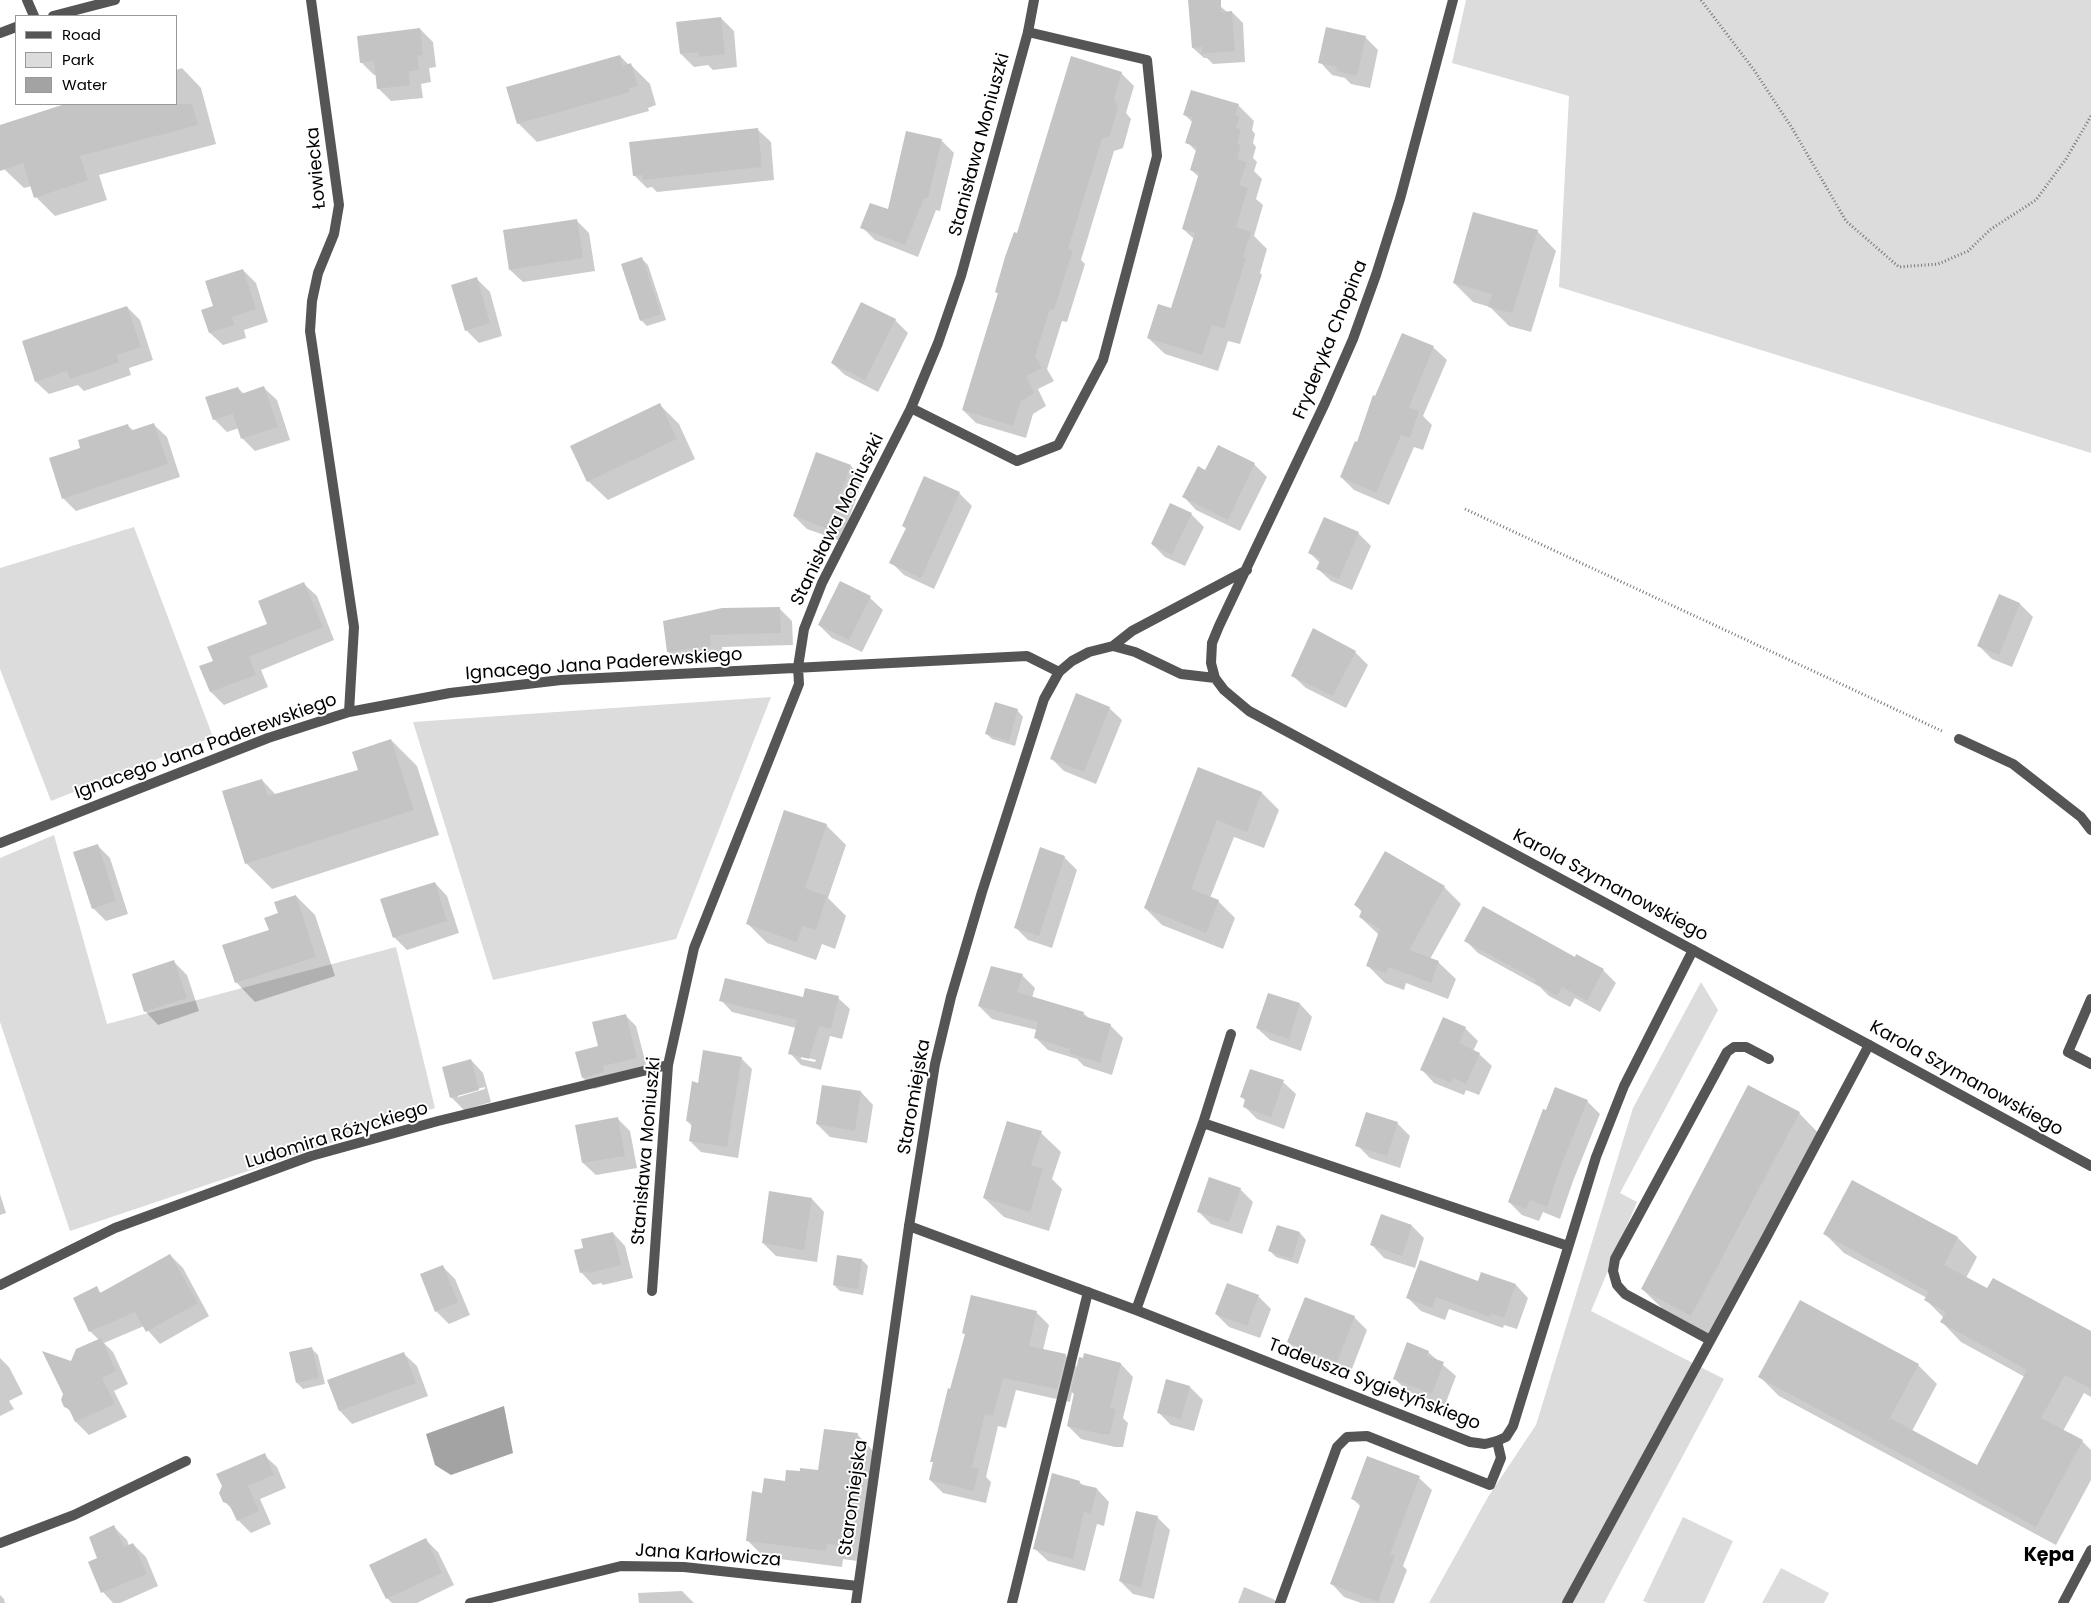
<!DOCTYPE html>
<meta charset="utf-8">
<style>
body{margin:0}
#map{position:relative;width:2091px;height:1603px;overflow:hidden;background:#fff;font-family:Poppins,sans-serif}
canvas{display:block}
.legend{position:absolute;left:15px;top:15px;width:162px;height:90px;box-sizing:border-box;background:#fff;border:1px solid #999;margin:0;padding:6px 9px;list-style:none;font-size:15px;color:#000}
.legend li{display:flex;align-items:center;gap:10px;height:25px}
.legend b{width:25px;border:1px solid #999}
</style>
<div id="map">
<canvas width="2091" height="1603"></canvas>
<ul class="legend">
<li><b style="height:6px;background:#555"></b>Road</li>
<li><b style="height:14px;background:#dcdcdc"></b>Park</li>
<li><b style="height:14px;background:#a3a3a3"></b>Water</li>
</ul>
</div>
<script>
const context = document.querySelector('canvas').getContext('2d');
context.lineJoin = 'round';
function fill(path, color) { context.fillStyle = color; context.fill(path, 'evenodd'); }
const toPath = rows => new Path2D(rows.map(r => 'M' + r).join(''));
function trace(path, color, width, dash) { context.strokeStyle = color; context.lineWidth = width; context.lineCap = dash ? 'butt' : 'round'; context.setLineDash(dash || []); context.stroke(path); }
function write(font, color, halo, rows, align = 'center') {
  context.font = font + ' Poppins,sans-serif'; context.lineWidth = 4; context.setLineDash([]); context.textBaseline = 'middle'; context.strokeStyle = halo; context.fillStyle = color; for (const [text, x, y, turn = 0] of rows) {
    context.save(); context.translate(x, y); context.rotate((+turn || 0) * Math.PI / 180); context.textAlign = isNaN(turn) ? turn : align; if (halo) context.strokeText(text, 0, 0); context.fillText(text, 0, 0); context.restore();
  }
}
const green = toPath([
 [1466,0,2091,0,2091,453,1559,287,1569,96,1452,63],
 [134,527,213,737,51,801,0,669,0,568],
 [771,697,676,939,493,980,413,722],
 [54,835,107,1024,396,947,435,1108,70,1231,0,1022,0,858],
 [1701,982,1718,1010,1620,1193,1637,1202,1591,1311,1724,1379,1604,1603,1429,1603,1488,1497,1536,1425,1633,1108],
 [1683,1517,1733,1541,1704,1603,1648,1603,1643,1601],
 [1781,1568,1829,1593,1824,1603,1762,1603]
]);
const water = toPath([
 [504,1406,513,1453,451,1475,435,1465,426,1434]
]);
const shadow = toPath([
 [1189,0,1220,6,1227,12,1232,12,1243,23,1245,62,1213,64,1207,58,1204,58,1193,48],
 [721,18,734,31,737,67,713,70,708,65,694,67,681,54,678,23],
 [420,29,433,42,436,67,429,68,431,82,421,84,423,98,391,101,378,88,377,75,374,75,361,62],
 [1365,37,1378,50,1370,88,1351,84,1345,78,1332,75,1320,62],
 [620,56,629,65,631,65,650,84,656,105,648,108,649,111,537,142,518,123],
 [182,68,201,88,216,144,99,175,107,200,55,216,36,197,32,186,24,188,4,169,0,156,0,126,69,104,176,104,176,70],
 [1121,73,1134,86,1126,113,1131,119,1123,148,1114,151,1081,260,1085,264,1067,322,1062,321,1047,369,1054,381,1038,389,1046,406,1033,414,1026,438,976,423,963,410,999,294,996,292,1018,235],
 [1238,105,1254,121,1252,130,1255,134,1253,143,1256,147,1253,158,1257,162,1254,171,1262,179,1256,199,1263,205,1254,236,1267,249,1260,273,1262,275,1240,344,1228,341,1218,371,1165,354,1148,338,1172,309,1194,239,1183,229,1199,177,1191,170,1197,152,1187,142,1193,123,1185,115],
 [758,130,771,142,774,180,657,192,652,187,647,188,634,175],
 [941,140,954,153,940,211,936,210,918,257,875,240,862,227,889,211],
 [576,220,589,233,595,271,523,282,510,270],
 [1537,231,1556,251,1531,332,1509,326,1490,307,1473,302,1454,283],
 [642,259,648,265,666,320,647,326,641,320],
 [243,270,256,283,268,322,244,330,246,338,223,345,210,333,215,307],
 [477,279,490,292,502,336,479,343,466,330],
 [127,307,140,320,153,360,129,368,131,375,84,391,78,385,49,394,36,382],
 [895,320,908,333,878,392,845,375,832,363],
 [1403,335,1434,348,1447,360,1423,416,1432,425,1423,450,1414,447,1389,505,1354,490,1341,477,1358,444],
 [238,388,244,394,264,388,277,400,290,440,255,451,242,438,239,428,227,432,214,419],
 [660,405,679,424,695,459,608,500,588,481],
 [127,425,134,431,154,425,167,437,180,477,76,511,63,498,82,448],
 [1254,464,1267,477,1240,531,1196,510,1184,497,1206,471],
 [851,466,863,479,841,541,807,529,794,516],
 [959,493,972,506,934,589,904,575,891,562,907,529,903,526],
 [1191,514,1204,527,1185,566,1165,557,1152,544],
 [1358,533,1371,546,1352,590,1331,581,1318,569,1320,563,1310,553],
 [304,584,317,596,334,640,261,670,268,687,224,705,211,692,201,667,214,662,268,624],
 [1999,596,2020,604,2033,617,2012,667,1992,659,1979,646],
 [870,598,883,610,862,652,832,638,819,625],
 [779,608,792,621,793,645,722,647,724,658,681,664,668,652,664,622],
 [1355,652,1368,665,1346,708,1306,688,1293,676],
 [1109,708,1122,720,1096,784,1064,771,1051,758],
 [1017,710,1023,717,1015,746,992,739,986,733],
 [391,740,417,766,439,835,272,889,246,863,262,780,276,795,359,771],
 [1199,769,1262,793,1279,810,1264,848,1234,837,1210,898,1218,901,1235,918,1223,949,1162,925,1145,908],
 [826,825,846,845,828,898,846,916,835,949,822,944,816,960,767,943,748,924],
 [97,845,110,858,128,914,106,921,93,908],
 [1064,857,1077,870,1052,948,1028,940,1016,928],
 [435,883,447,896,459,933,407,950,394,937],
 [1444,887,1461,904,1430,959,1438,962,1456,979,1448,999,1406,983,1404,990,1385,983,1367,965,1379,935,1360,917,1363,913,1355,905],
 [296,896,315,915,335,976,255,1002,236,982,279,914],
 [1466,941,1575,958,1603,970,1616,983,1600,1012,1575,998,1570,1007,1549,996,1540,987,1478,953],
 [174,962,187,975,199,1011,158,1025,146,1012,134,975],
 [1022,975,1035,988,1032,998,1083,1013,1090,1019,1110,1025,1123,1038,1112,1075,1084,1066,1077,1059,1048,1050,1035,1037,1037,1030,992,1019,979,1006],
 [838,998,850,1009,842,1039,830,1036,821,1070,801,1065,790,1053,796,1028,732,1012,721,1000],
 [801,1056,816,1060,815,1062,801,1059],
 [1300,1004,1312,1017,1301,1051,1270,1040,1257,1028],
 [625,1015,636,1026,647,1068,615,1083,594,1089,583,1078],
 [1465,1028,1478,1041,1473,1051,1479,1054,1492,1066,1479,1095,1466,1090,1464,1095,1434,1083,1422,1070],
 [741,1058,752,1069,738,1158,701,1152,690,1141,692,1126,687,1121,699,1084],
 [471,1060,483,1073,491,1102,464,1110,451,1097],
 [485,1087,485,1089,458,1097,458,1094],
 [1283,1082,1296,1094,1284,1129,1257,1119,1244,1106,1246,1101,1242,1097],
 [1555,1088,1587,1101,1600,1114,1573,1181,1560,1219,1543,1212,1539,1221,1522,1215,1509,1202],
 [861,1092,873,1105,867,1143,830,1137,817,1124],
 [1799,1113,1823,1138,1715,1339,1667,1313,1642,1289],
 [618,1119,630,1131,637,1168,596,1175,583,1163],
 [1397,1123,1410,1136,1400,1168,1370,1158,1357,1145],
 [1041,1133,1061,1152,1052,1179,1062,1189,1049,1231,1004,1217,984,1198],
 [1852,1181,1958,1238,1977,1257,1966,1278,1987,1290,2091,1333,2091,1397,2084,1393,2063,1431,2082,1441,2091,1450,2091,1480,2056,1545,1779,1396,1760,1377,1918,1365,1937,1384,1912,1431,1977,1467,2025,1377,1961,1342,1942,1322,1944,1318,1926,1300,1927,1298,1844,1253,1825,1234],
 [1240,1189,1253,1202,1242,1234,1211,1224,1198,1211],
 [0,1194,6,1213,0,1215],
 [812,1199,824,1212,817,1262,776,1256,763,1243],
 [1412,1226,1424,1238,1415,1268,1384,1258,1372,1245],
 [613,1233,625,1246,633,1278,603,1285,601,1283,593,1285,581,1272,584,1249],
 [1300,1233,1306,1240,1298,1264,1276,1257,1270,1251],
 [170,1255,183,1268,209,1316,160,1344,144,1326,104,1343,113,1352,128,1384,114,1391,127,1417,89,1435,76,1422,73,1414,65,1406,72,1363,99,1340,90,1331,96,1288,102,1294],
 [862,1260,868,1266,863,1295,840,1291,834,1285],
 [442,1266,455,1279,470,1315,449,1324,436,1311],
 [1482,1273,1516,1285,1528,1298,1517,1329,1504,1325,1503,1328,1449,1309,1445,1320,1421,1311,1408,1298,1479,1283],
 [1228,1285,1258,1296,1271,1309,1260,1338,1229,1327,1216,1314],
 [1036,1312,1049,1325,1043,1350,1065,1355,1078,1368,1121,1364,1133,1377,1123,1418,1128,1423,1123,1447,1115,1447,1081,1439,1068,1426,1075,1395,1072,1392,1070,1402,1016,1390,1006,1428,998,1426,986,1477,991,1482,986,1503,943,1493,930,1480,934,1464,932,1461,966,1335,963,1333],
 [1354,1317,1367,1330,1350,1374,1301,1355,1288,1342],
 [312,1349,318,1355,325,1384,303,1389,297,1383],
 [1428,1352,1456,1376,1445,1405,1407,1391,1394,1378],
 [404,1354,417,1366,428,1396,352,1424,340,1411,329,1381],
 [0,1358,9,1367,23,1394,9,1401,14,1409,0,1416],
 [1167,1381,1190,1387,1203,1400,1194,1431,1171,1425,1158,1412],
 [857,1434,873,1451,857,1561,843,1559,842,1567,764,1557,748,1541,763,1494,786,1482,819,1471],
 [264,1455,277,1467,286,1488,260,1499,271,1524,251,1533,238,1520,233,1510,224,1501],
 [1419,1478,1432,1490,1403,1566,1407,1570,1394,1603,1361,1603,1344,1597,1332,1584,1361,1507,1352,1498],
 [1079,1482,1084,1486,1097,1489,1109,1502,1104,1526,1097,1524,1085,1571,1048,1561,1035,1549],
 [1157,1517,1170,1530,1154,1599,1133,1594,1120,1581],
 [114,1527,127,1540,129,1546,133,1544,146,1557,158,1586,120,1603,113,1603,103,1592],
 [425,1539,438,1552,454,1585,417,1603,392,1603,387,1598],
 [1244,1587,1273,1599,1278,1603,1238,1603],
 [682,1591,694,1603,639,1603,638,1593],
 [0,1595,4,1599,5,1603,0,1603]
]);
const building = toPath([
 [1188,0,1221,0,1221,12,1232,11,1235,51,1201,54,1203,47,1192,48],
 [721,17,725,54,699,57,698,52,680,54,676,22],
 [1326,27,1366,36,1357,76,1336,71,1337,67,1318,63],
 [420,28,423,55,417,56,419,70,409,71,410,85,377,89,374,61,360,63,357,36],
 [620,55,623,66,631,63,638,86,629,88,630,92,517,124,506,87],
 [1071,56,1122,72,1114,99,1118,106,1110,136,1102,139,1068,249,1073,250,1054,310,1050,309,1035,356,1042,368,1026,376,1034,393,1021,401,1013,426,962,410,998,293,995,292,1005,257,1014,232,1017,233],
 [1191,90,1239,104,1235,115,1240,116,1236,128,1241,129,1237,143,1241,145,1237,159,1247,162,1239,185,1248,188,1236,227,1251,232,1243,257,1246,258,1224,329,1212,325,1202,355,1147,338,1158,304,1171,308,1195,233,1182,229,1199,173,1190,170,1197,147,1185,143,1193,118,1183,115],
 [65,104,192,104,198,125,80,156,88,180,34,198,23,163,0,171,0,125],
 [758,128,762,167,643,180,643,175,633,176,629,142],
 [906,131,942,139,928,198,924,198,905,245,860,228,870,203,888,209],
 [1473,212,1538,230,1512,313,1488,307,1492,294,1453,283],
 [577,219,583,258,509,270,503,230],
 [642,257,661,314,640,321,621,264],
 [243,269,256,309,232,317,234,325,209,333,201,310,213,306,205,281],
 [477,277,490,323,465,331,451,285],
 [861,302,896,319,865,380,831,363],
 [127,306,141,347,117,355,119,362,94,371,70,379,67,371,35,382,22,341],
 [1402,333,1434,346,1409,407,1419,411,1410,438,1401,435,1376,493,1340,477,1355,441,1357,442,1373,395,1375,396],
 [264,386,278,427,241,439,233,414,213,420,205,397,238,387,241,394],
 [660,403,677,439,587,482,570,446],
 [154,423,168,464,62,499,49,458,80,448,78,440,128,424,130,431],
 [1218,445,1255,463,1228,520,1182,497,1198,466,1205,470],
 [816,452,851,465,828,529,793,516],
 [924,476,960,492,921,578,889,563,906,528,902,526],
 [1170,503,1192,513,1172,555,1151,544],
 [1324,517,1359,532,1339,579,1316,569,1321,559,1308,553],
 [840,581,871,596,849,640,818,625],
 [304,582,323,627,249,657,256,675,210,692,199,666,213,661,207,647,267,624,258,601],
 [1999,594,2020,603,1999,655,1977,646],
 [780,607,781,633,710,635,711,646,667,652,663,621,722,608],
 [1313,628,1356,651,1333,696,1291,676],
 [1076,693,1110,707,1084,772,1050,759],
 [995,702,1018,709,1009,741,985,734],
 [391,739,414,810,245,864,222,791,262,779,268,796,358,770,352,752],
 [1198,767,1262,792,1247,832,1217,820,1191,889,1219,900,1206,933,1144,908],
 [784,810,827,824,805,888,827,896,816,930,802,926,797,942,746,924],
 [98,844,116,901,92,909,73,852],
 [1040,847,1065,856,1039,936,1014,928],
 [1385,851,1445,886,1409,950,1439,961,1431,983,1389,967,1386,973,1366,966,1380,929,1359,917,1362,910,1354,905],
 [435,882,447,921,393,938,380,899],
 [296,895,316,957,235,983,222,945,269,930,264,918,278,913,274,902],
 [1483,906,1575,957,1576,954,1604,969,1587,1001,1562,987,1557,996,1535,983,1536,980,1464,941],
 [174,960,187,998,144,1012,132,974],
 [991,966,1023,974,1017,992,1084,1012,1083,1016,1111,1024,1100,1063,1069,1053,1070,1049,1034,1038,1038,1022,978,1006],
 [725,978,803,997,805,988,839,996,831,1029,819,1026,809,1059,788,1054,797,1020,719,1001],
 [1268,993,1300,1003,1289,1039,1256,1028],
 [626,1014,637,1058,603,1066,604,1072,582,1078,575,1052,598,1046,592,1022],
 [1443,1017,1466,1027,1459,1043,1480,1053,1466,1084,1454,1078,1451,1083,1420,1070],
 [703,1050,742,1057,727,1147,689,1141,692,1122,686,1121,692,1081,698,1083],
 [471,1059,479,1090,450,1098,442,1067],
 [1250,1069,1284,1080,1271,1117,1243,1107,1245,1099,1240,1097],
 [822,1085,861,1091,855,1131,816,1124],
 [1748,1085,1800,1112,1691,1316,1641,1289],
 [1555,1087,1588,1100,1560,1168,1547,1207,1530,1200,1526,1209,1508,1202,1543,1109,1546,1110],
 [1366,1112,1398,1122,1387,1156,1355,1146],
 [618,1117,625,1156,582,1163,575,1125],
 [1007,1121,1042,1131,1031,1165,1043,1169,1030,1212,983,1198],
 [1209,1177,1241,1188,1229,1222,1197,1212],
 [1852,1180,1958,1237,1944,1265,1987,1288,1993,1278,2091,1331,2091,1389,2065,1375,2041,1418,2083,1440,2036,1527,1758,1377,1800,1300,1919,1364,1890,1418,1977,1465,2027,1370,1940,1322,1946,1312,1924,1300,1929,1292,1823,1234],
 [769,1191,812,1198,804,1250,762,1243],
 [1381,1214,1412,1225,1402,1256,1370,1245],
 [1277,1225,1300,1232,1292,1259,1268,1251],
 [613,1232,621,1265,589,1273,588,1271,580,1273,574,1250,583,1248,581,1239],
 [170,1254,198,1303,146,1332,135,1312,89,1332,73,1298,97,1286,100,1293],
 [837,1255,862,1259,858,1289,833,1285],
 [1420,1260,1478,1281,1481,1272,1516,1284,1504,1318,1491,1313,1490,1317,1436,1297,1432,1308,1406,1298],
 [443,1265,458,1302,435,1312,420,1274],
 [1227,1283,1259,1295,1247,1326,1215,1314],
 [971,1295,1037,1311,1029,1346,1066,1354,1057,1389,1003,1378,993,1416,985,1414,972,1467,979,1468,974,1491,929,1480,933,1462,930,1462,948,1388,950,1389,965,1334,962,1333],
 [1305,1297,1355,1316,1337,1362,1287,1342],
 [101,1338,116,1371,102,1378,115,1404,75,1422,69,1409,64,1407,61,1400,63,1394,42,1351,71,1361,76,1349],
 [1407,1342,1429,1351,1427,1356,1444,1362,1432,1394,1393,1379],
 [312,1347,319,1378,296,1383,289,1352],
 [404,1352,416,1383,339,1411,327,1380],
 [1084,1353,1121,1363,1110,1408,1116,1409,1110,1434,1101,1434,1067,1426,1074,1393,1071,1392,1079,1357,1083,1358],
 [1166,1379,1190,1386,1181,1419,1157,1413],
 [824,1429,858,1433,841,1545,827,1544,826,1551,746,1541,752,1491,762,1493,764,1478,785,1481,786,1470,800,1471,800,1468,818,1470],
 [265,1453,274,1475,248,1486,259,1511,237,1521,229,1504,223,1502,219,1493,222,1486,216,1474],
 [1367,1456,1420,1476,1390,1554,1395,1556,1378,1602,1330,1584,1361,1503,1351,1499],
 [1052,1473,1080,1481,1079,1484,1097,1488,1091,1514,1084,1512,1073,1559,1033,1549],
 [1136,1511,1158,1516,1141,1587,1119,1581],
 [114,1525,124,1547,133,1543,147,1574,101,1593,88,1562,97,1558,89,1537],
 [426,1538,442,1573,386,1599,369,1565]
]);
const path = toPath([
 [1701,0,1754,70,1792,128,1846,221,1899,267,1938,264,1968,251,1991,229,2036,200,2066,159,2091,116],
 [1465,509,1942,731]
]);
const service = toPath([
 [911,408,1017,461,1058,445,1103,360,1157,156,1147,60,1028,32],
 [1959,739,2013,764,2081,817,2091,830],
 [2091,999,2068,1052,2091,1064],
 [1710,1340,1625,1294,1617,1285,1613,1271,1615,1259,1727,1052,1734,1047,1746,1047,1769,1059],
 [1012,1603,1088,1292],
 [1280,1603,1337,1447,1347,1437,1367,1436,1490,1485,1501,1458,1497,1441],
 [1567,1603,1765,1240,1869,1045],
 [2063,1603,2091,1550]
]);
const minor = toPath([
 [27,0,34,16],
 [311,0,339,205,334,234,318,273,312,301,310,331,354,627,349,712],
 [53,16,115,0],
 [0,33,16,27],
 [0,843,268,738,349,712,450,693,561,680,1027,656,1059,672],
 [1203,1123,1568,1246],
 [909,1226,1136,1310,1470,1442,1485,1444,1497,1441,1506,1437,1513,1426,1596,1157,1624,1086,1693,950],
 [0,1285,115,1228,311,1156,438,1121,668,1065],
 [652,1291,668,1065,694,948,799,684,798,667,804,629,822,583,911,408,938,343,961,276,1028,32,1034,0],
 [1136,1310,1203,1123,1231,1034],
 [0,1543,74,1515,186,1461],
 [470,1603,621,1566,684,1567,858,1586]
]);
const tertiary = toPath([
 [1453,0,1400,199,1376,275,1353,339,1325,403,1219,626,1212,643,1211,663,1215,678,1224,690,1249,711,1869,1045,2091,1166],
 [1113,646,1135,652,1181,674,1215,678],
 [856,1603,909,1226,935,1064,951,997,982,892,1044,699,1059,672,1072,661,1089,652,1113,646,1132,631,1247,570]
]);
const streetNames = [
 ["Stanisława Moniuszki",980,145,-75],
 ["Łowiecka",317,168,-95],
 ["Fryderyka Chopina",1331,340,-68],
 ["Stanisława Moniuszki",838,520,-64],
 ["Ignacego Jana Paderewskiego",604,665,-4],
 ["Ignacego Jana Paderewskiego",206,747,-20],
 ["Karola Szymanowskiego",1610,886,28],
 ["Karola Szymanowskiego",1966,1079,29],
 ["Staromiejska",915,1097,-80],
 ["Ludomira Różyckiego",337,1136,-17],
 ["Stanisława Moniuszki",647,1151,-85],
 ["Tadeusza Sygietyńskiego",1374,1385,21],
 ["Staromiejska",854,1498,-82],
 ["Jana Karłowicza",708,1556,4]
];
const neighbourhoodNames = [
 ["Kępa",2049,1556]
];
fill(green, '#dcdcdc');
fill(water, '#a3a3a3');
fill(shadow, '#0003');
fill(building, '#c4c4c4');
trace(path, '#777', 3, [1, 2.5]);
trace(service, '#555', 10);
trace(minor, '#555', 10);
trace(tertiary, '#555', 10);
write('18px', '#000', '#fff', streetNames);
write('bold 19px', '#000', '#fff', neighbourhoodNames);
</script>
